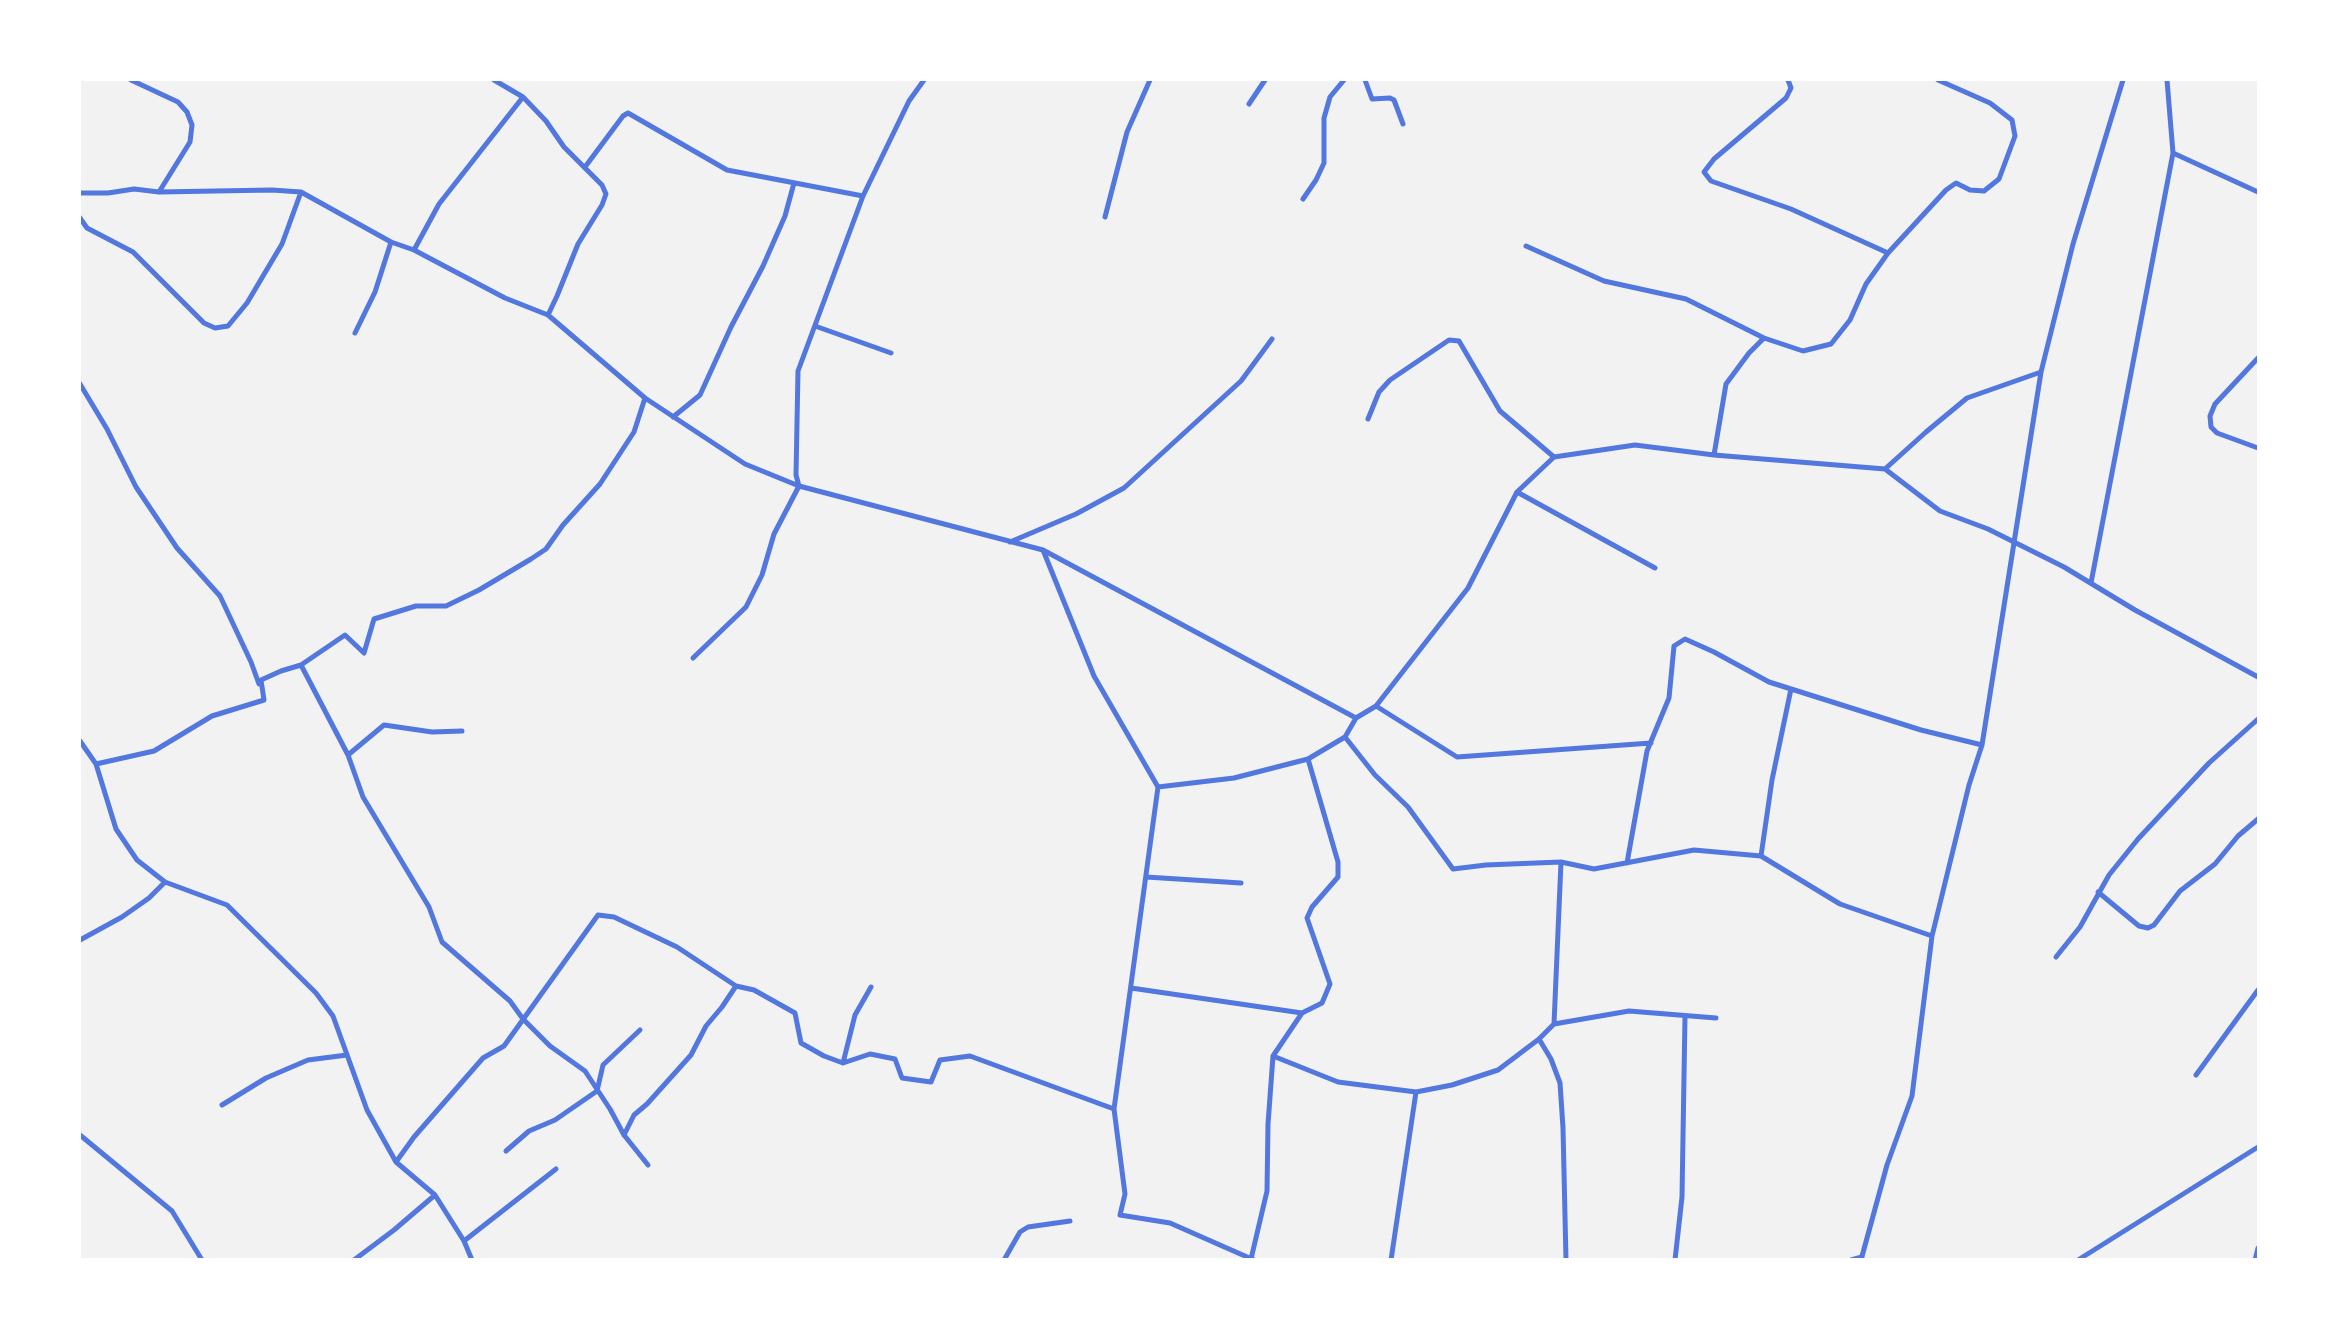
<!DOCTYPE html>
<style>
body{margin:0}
#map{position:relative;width:2338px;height:1339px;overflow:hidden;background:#f2f2f2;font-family:Raleway,sans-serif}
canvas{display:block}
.frame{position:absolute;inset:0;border:81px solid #fff;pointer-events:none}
</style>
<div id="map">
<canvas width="2338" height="1339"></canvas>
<div class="frame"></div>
</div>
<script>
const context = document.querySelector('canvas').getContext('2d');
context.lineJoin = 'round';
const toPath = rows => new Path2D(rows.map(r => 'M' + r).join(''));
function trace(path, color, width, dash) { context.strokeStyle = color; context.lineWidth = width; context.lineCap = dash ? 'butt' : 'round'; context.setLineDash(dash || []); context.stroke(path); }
const minor = toPath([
 [131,80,178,102,187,112,192,125,190,142,159,192],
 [494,80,523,97,546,121,564,147,602,185,606,194,602,205,578,244,557,296,548,315],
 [1365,80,1372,99,1390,98,1394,100,1403,124],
 [1788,80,1791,88,1786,98,1714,159,1704,172,1711,181,1791,209,1888,253],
 [1249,104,1265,80],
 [2173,153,2258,192],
 [585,167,623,116,628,113,727,170,863,196],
 [80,193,108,193,134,189,159,192,272,190,301,192,391,242,414,250,505,298,548,315,645,398,745,464,799,486,1043,550,1356,718,1376,706,1468,588,1517,492,1554,457,1635,445,1714,455,1885,469,1940,511,1988,529,2064,567,2135,610,2258,677],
 [1303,199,1316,180,1324,163,1324,118,1330,97,1344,80],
 [1105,217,1127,132,1150,80],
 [80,218,87,228,133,252,204,323,215,328,228,326,247,303,282,244,301,192],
 [1526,246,1604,281,1686,299,1764,338],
 [414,250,439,204,523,97],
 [815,326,891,353],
 [355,333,375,292,391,242],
 [2258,358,2215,404,2210,416,2211,427,2217,433,2258,448],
 [80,384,107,429,136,487,177,548,220,596,251,662,259,684],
 [673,417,700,395,731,327,763,266,785,216,794,183],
 [1368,419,1379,392,1390,380,1449,340,1459,341,1500,411,1554,457],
 [1714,455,1726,384,1749,353,1764,338,1803,351,1831,344,1850,320,1866,284,1888,253,1946,190,1956,183,1970,190,1984,191,1999,179,2015,136,2012,120,1990,103,1938,80],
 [1885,469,1926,432,1967,398,2041,372],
 [1517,492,1655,568],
 [1010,542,1076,514,1124,488,1241,381,1272,339],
 [1043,550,1094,676,1158,787,1114,1109,1125,1194,1120,1215,1170,1223,1254,1260],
 [2091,583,2173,153,2167,80],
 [693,658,746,607,762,575,774,534,799,486,796,475,798,371,863,196,909,101,924,80],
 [301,665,348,755,363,797,429,907,442,942,510,1001,523,1019,550,1046,585,1071,610,1109,624,1135,648,1165],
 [1376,706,1457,757,1651,743],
 [1345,737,1375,775,1408,807,1453,869,1486,865,1561,862,1594,869,1694,850,1761,856,1840,904,1932,936],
 [80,741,96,764,116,829,137,860,165,882,227,905,316,993,333,1016,367,1110,396,1162,435,1195,464,1241,472,1260],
 [348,755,384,725,432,732,462,731],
 [96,764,154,751,212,716,264,700,261,680,281,671,301,665,345,635,364,653,374,619,416,606,446,606,479,590,531,559,546,549,563,525,600,484,634,432,645,398],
 [1158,787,1234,778,1308,759,1345,737,1356,718],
 [1761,856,1772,780,1791,689],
 [1627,863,1647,751,1669,698,1674,646,1685,639,1714,652,1769,682,1921,730,1982,745],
 [1146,877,1241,883],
 [2098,892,2139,926,2148,928,2154,925,2180,891,2215,864,2238,836,2258,819],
 [80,940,122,917,149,898,165,882],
 [2056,957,2080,927,2109,875,2138,839,2209,763,2258,719],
 [1131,988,1302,1013],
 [1554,1024,1561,862],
 [1539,1039,1551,1059,1560,1083,1563,1128,1566,1260],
 [1273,1056,1338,1082,1416,1092,1452,1085,1498,1070,1539,1039,1554,1024,1629,1011,1716,1018],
 [843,1063,855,1015,871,987],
 [2196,1075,2258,990],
 [222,1105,266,1078,308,1060,347,1055],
 [80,1135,172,1211,202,1260],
 [624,1135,634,1115,647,1104,691,1055,706,1026,722,1007,736,986],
 [506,1151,529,1131,555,1120,597,1091,603,1065,640,1030],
 [396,1162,414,1137,483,1058,504,1046,598,915,614,917,677,947,736,986,754,990,795,1013,801,1043,824,1056,843,1063,870,1054,895,1059,902,1078,931,1082,940,1060,970,1056,1114,1109],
 [464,1241,556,1169],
 [1251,1259,1267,1191,1268,1124,1273,1056,1302,1013,1322,1003,1330,984,1307,918,1312,907,1338,877,1338,862,1308,759],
 [354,1260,394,1230,435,1195],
 [1004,1260,1020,1232,1028,1227,1070,1221],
 [1391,1260,1416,1092],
 [1675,1260,1682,1197,1685,1016],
 [1851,1260,1862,1257],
 [1861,1260,1887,1165,1912,1096,1932,936,1969,785,1982,745,2041,372,2073,244,2123,80],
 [2078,1260,2258,1147],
 [2255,1260,2258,1248]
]);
trace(minor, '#5277de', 5);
</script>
